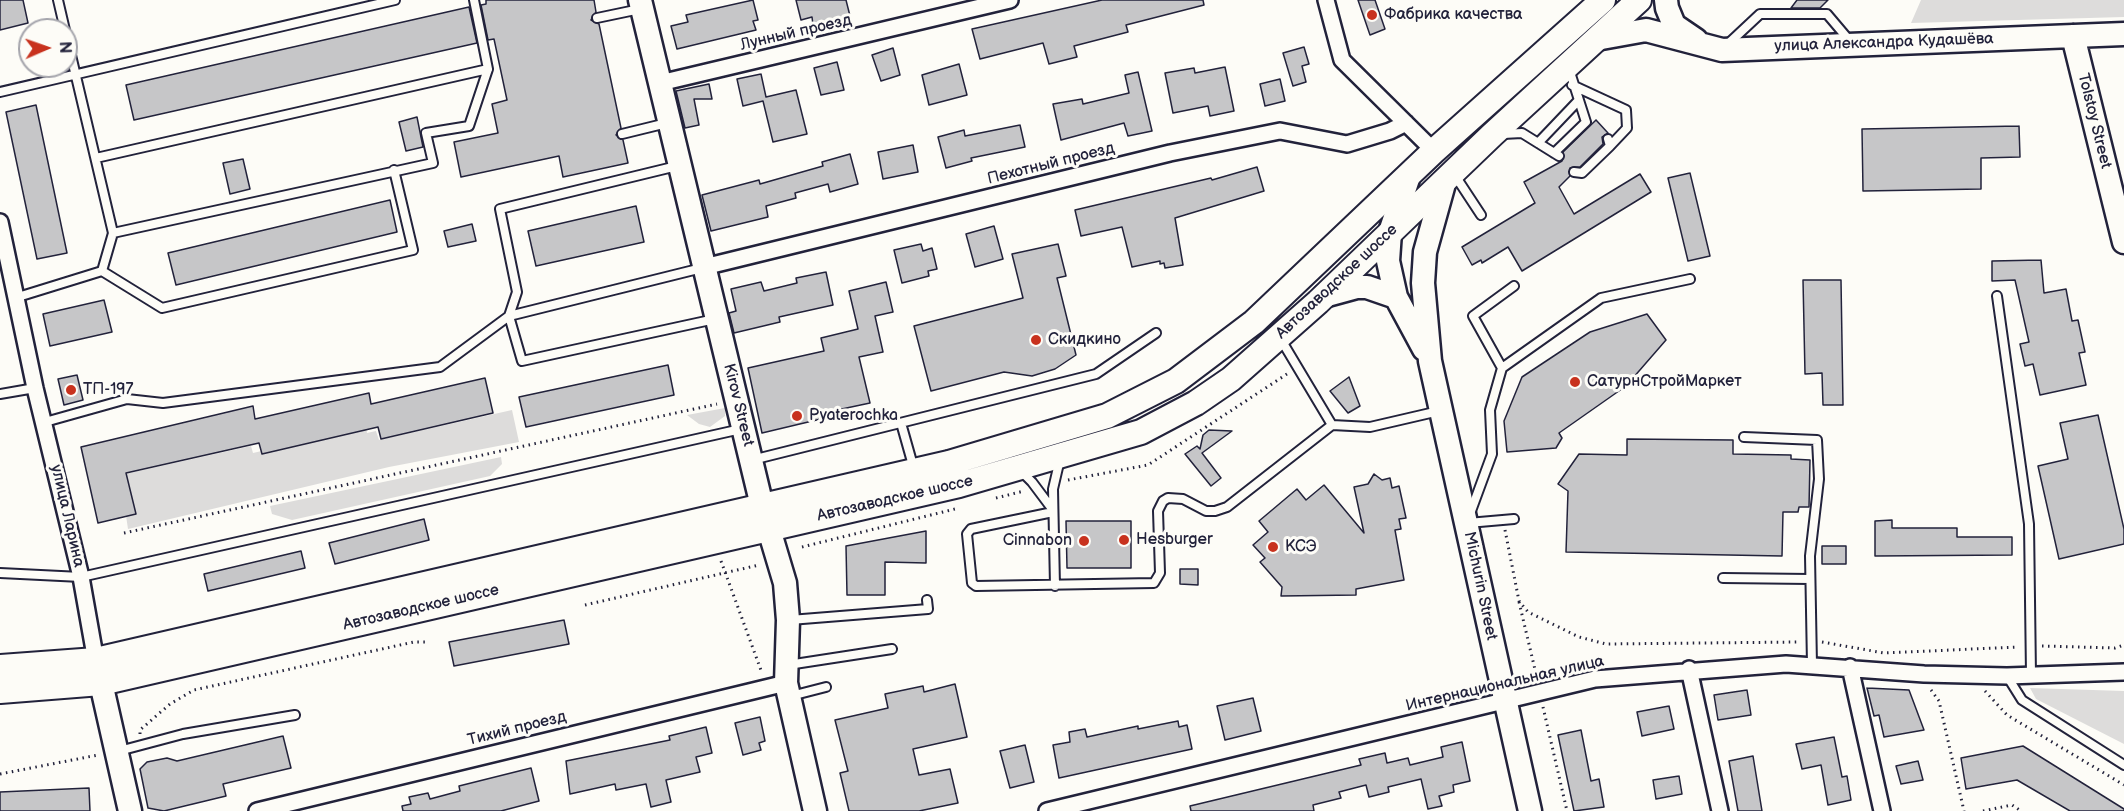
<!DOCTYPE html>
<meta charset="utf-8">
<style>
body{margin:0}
#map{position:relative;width:2124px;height:811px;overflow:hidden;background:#fdfcf7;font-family:"Balsamiq Sans",sans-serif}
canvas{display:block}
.north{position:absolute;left:18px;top:18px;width:60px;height:60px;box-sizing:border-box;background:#fdfcf7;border:2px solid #a5a5ac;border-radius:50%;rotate:88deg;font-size:16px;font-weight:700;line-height:24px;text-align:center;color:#22223b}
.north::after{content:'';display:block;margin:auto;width:21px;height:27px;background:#c8321e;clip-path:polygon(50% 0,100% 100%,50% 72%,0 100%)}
</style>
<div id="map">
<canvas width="2124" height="811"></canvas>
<div class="north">N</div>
</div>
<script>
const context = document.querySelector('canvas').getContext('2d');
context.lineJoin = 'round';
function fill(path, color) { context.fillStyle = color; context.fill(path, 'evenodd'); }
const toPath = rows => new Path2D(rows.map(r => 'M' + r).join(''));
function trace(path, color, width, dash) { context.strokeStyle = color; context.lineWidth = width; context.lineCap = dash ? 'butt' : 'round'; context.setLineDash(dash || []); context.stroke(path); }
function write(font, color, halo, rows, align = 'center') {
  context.font = font + ' "Balsamiq Sans",sans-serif'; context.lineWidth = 6; context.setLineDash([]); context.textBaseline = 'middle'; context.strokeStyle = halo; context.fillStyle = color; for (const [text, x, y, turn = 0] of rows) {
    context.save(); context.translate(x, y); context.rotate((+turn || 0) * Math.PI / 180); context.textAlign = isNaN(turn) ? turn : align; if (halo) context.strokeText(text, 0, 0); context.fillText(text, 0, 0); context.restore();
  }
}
const green = toPath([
 [1921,0,2124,0,2124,17,1911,23],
 [725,408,725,416,710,427,699,424,687,415],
 [512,410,519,442,389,467,128,529,120,475,251,446,253,453,366,427,367,433,376,431,379,440],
 [501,457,502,464,490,476,292,520,272,514,270,506],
 [2030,688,2124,691,2124,744,2036,699]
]);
const building = toPath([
 [0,0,23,0,28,23,0,30,0,0],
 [486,0,594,0,596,12,591,20,599,24,621,128,616,135,623,140,628,163,563,177,559,156,461,177,454,142,498,133,492,104,507,100,494,39,488,40,481,5,486,4,486,0],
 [753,0,758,20,753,21,756,30,677,49,671,26,688,22,686,15,753,0],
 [796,0,846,0,850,16,813,25,812,17,801,20,796,0],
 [1102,0,1203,0,1204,5,1126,25,1128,32,1074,46,1077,57,1049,64,1043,43,980,59,972,29,1102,0],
 [1358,0,1375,0,1385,29,1370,35,1358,0],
 [1797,0,1828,0,1820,8,1791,8,1797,0],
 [469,7,477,43,134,120,126,85,469,7],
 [1304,47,1309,64,1302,66,1306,82,1293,86,1283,53,1304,47],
 [893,48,900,75,881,81,872,55,893,48],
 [837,62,844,90,821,95,814,68,837,62],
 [959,64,967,95,929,105,922,75,959,64],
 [1225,67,1234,111,1210,116,1208,106,1173,113,1165,73,1194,68,1195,73,1225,67],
 [1138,72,1152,131,1128,136,1124,123,1061,140,1053,104,1082,99,1083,104,1129,93,1125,75,1138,72],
 [761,74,766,97,796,90,807,134,773,142,763,101,743,106,737,79,761,74],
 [1280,79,1285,101,1265,106,1260,84,1280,79],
 [709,84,712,99,694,99,699,125,685,128,676,91,709,84],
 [36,105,67,253,37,259,6,112,36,105],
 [417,117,423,147,406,151,399,122,417,117],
 [1596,120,1608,133,1602,137,1603,144,1580,167,1570,168,1570,176,1559,187,1574,214,1640,174,1651,192,1522,271,1508,247,1482,263,1481,260,1472,265,1462,247,1535,203,1524,182,1562,161,1563,152,1596,120],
 [1020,125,1025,147,971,158,972,161,946,168,938,137,964,130,965,136,1020,125],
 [2019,126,2020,157,1981,158,1981,189,1863,191,1862,129,2019,126],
 [913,145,918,172,883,179,878,152,913,145],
 [850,154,858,184,830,192,828,184,795,193,796,198,766,206,768,217,711,231,702,195,759,180,760,184,823,166,822,162,850,154],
 [243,159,250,189,230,194,223,163,243,159],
 [1257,167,1264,191,1175,218,1183,265,1165,268,1164,263,1160,264,1160,261,1132,267,1122,227,1081,236,1075,210,1211,178,1212,180,1257,167],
 [1690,173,1710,256,1688,261,1668,178,1690,173],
 [390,200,397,232,176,285,168,253,390,200],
 [636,206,644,242,536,266,528,231,636,206],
 [472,224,476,241,448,247,444,231,472,224],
 [994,226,1003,259,975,267,966,234,994,226],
 [921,244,923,251,932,248,937,269,928,271,929,276,902,283,894,250,921,244],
 [1058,244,1066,276,1057,278,1076,355,1055,369,1032,376,1004,372,931,391,914,326,1023,298,1012,254,1058,244],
 [2041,260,2044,293,2066,289,2072,321,2078,320,2085,352,2079,353,2086,385,2040,395,2033,364,2025,366,2020,344,2029,342,2015,280,1992,281,1992,261,2041,260],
 [826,272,833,305,779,317,780,322,734,333,729,313,736,311,731,289,761,282,764,291,797,283,796,278,826,272],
 [1803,280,1841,280,1843,405,1823,405,1822,373,1805,374,1803,280],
 [886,282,893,312,875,316,883,352,859,357,870,403,823,413,825,418,762,433,748,368,824,351,821,338,858,329,849,291,886,282],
 [104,300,112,332,50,346,43,314,104,300],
 [1647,314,1666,340,1626,386,1559,433,1562,438,1556,448,1507,452,1504,421,1522,377,1590,332,1647,314],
 [668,365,674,395,526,427,519,397,668,365],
 [77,375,83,400,64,405,58,379,77,375],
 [1349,377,1360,406,1348,413,1330,391,1349,377],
 [485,378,493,413,381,439,378,427,262,454,259,443,126,473,136,514,98,523,81,447,253,406,255,419,369,393,371,404,485,378],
 [2098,415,2124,529,2124,544,2059,559,2038,466,2068,459,2060,423,2098,415],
 [1209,430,1232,431,1202,453,1221,478,1211,486,1185,454,1197,446,1200,449,1203,435,1209,430],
 [1627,439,1733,440,1733,454,1791,455,1791,459,1810,460,1809,507,1799,507,1798,512,1783,512,1782,556,1566,552,1568,491,1558,484,1579,454,1627,455,1627,439],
 [1374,474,1382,480,1390,478,1392,488,1399,486,1406,518,1399,519,1401,529,1395,530,1404,580,1356,589,1356,595,1281,596,1282,587,1260,562,1265,558,1253,545,1268,532,1259,521,1297,489,1306,500,1324,485,1364,533,1354,487,1368,484,1374,474],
 [424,519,429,540,335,564,329,543,424,519],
 [1892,520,1892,528,1957,528,1957,537,2012,537,2012,555,1875,556,1875,521,1892,520],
 [1066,521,1131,521,1131,568,1067,568,1066,521],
 [926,531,926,563,885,562,885,595,847,595,846,546,926,531],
 [1822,546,1846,546,1846,564,1822,564,1822,546],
 [301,551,305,568,208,591,204,574,301,551],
 [1180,569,1198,569,1198,585,1180,584,1180,569],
 [564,620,569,644,454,666,449,642,564,620],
 [955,684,967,737,913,749,919,775,950,769,958,803,919,811,849,811,840,773,848,771,835,720,888,708,885,694,923,686,924,692,955,684],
 [1867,688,1909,690,1924,730,1884,737,1879,715,1874,716,1867,688],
 [1747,690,1751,715,1718,720,1714,695,1747,690],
 [1253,698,1261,731,1225,740,1217,706,1253,698],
 [1669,706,1674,729,1642,736,1637,712,1669,706],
 [760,717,765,741,759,743,761,750,743,755,735,723,760,717],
 [1178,721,1179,727,1187,725,1192,749,1059,778,1053,745,1070,742,1069,732,1085,729,1087,737,1138,726,1138,729,1178,721],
 [706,727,712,753,696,757,700,772,666,780,671,802,651,807,646,784,616,790,615,784,570,794,566,761,670,740,669,736,706,727],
 [1581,730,1591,781,1599,779,1604,807,1574,811,1558,735,1581,730],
 [283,736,291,768,223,784,226,796,164,811,148,808,140,769,147,762,167,758,177,761,283,736],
 [1834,737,1842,777,1847,776,1851,800,1828,805,1821,765,1802,769,1796,744,1834,737],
 [1462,742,1470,781,1453,785,1454,792,1439,796,1442,806,1428,809,1421,779,1388,787,1389,792,1369,797,1366,785,1339,792,1341,798,1313,805,1314,811,1191,811,1190,806,1361,765,1359,759,1385,753,1387,763,1408,758,1410,765,1443,757,1441,747,1462,742],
 [1025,745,1034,782,1010,788,1000,751,1025,745],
 [2023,746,2124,809,2124,811,2070,811,2017,780,1966,789,1961,758,2023,746],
 [1753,756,1762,811,1738,811,1729,761,1753,756],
 [1918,761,1923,780,1901,784,1896,766,1918,761],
 [531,768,539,801,501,811,403,811,402,806,411,804,409,797,428,793,430,799,460,791,459,786,531,768],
 [1679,776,1682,794,1656,799,1653,780,1679,776],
 [89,788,90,811,0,811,0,792,89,788]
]);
const path = toPath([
 [1068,480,1148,465,1287,374],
 [996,498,1024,491],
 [1505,530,1519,601,1528,612,1579,637,1606,644,1800,642],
 [124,533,717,404],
 [802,547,955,509],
 [721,561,762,673],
 [1519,602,1537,678],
 [585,605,759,565],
 [1822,642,1884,653,2018,647],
 [2042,646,2115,648,2124,645],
 [1931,690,1939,701,1964,811],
 [1985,691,2007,715,2124,785],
 [1543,707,1567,811],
 [140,734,140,730,170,704,194,690,414,642,426,642],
 [0,774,98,755],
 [1983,811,2012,805,2021,811]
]);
const lane = toPath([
 [58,0,65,30],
 [597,18,640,9],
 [66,34,113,233,102,271,162,308,413,250,394,170],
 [1729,43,1760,14,1827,14,1849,40],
 [1572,85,1626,110,1627,128,1610,146],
 [0,92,395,0],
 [622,134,667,123],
 [1503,134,1522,133,1559,156],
 [1538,143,1578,101],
 [1554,153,1586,122,1569,69],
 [96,158,488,69],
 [677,166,500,209,517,292,509,316,522,361,715,319],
 [1574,172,1582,173,1610,146,1608,139],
 [1454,174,1481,215],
 [113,233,433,163,426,133,469,126,488,69,474,0],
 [1997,296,2029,524,2031,675],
 [18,297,102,271],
 [1280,338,1332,425],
 [1502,368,1473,316,1514,286],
 [0,394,35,388],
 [45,422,127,399,163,403,440,367,509,316,702,268],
 [901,423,914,469],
 [1744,437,1817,440,1819,479,1810,556,1812,665],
 [752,460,1096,374,1156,333],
 [1021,471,1032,482,1053,510],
 [1471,511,1492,454,1490,410,1502,368,1601,298,1690,279],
 [1053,512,971,529,967,534,972,583,976,586,1154,583,1160,573,1158,511,1163,501,1168,498,1183,499,1206,511,1215,511,1227,507,1332,425,1370,427,1439,411],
 [1468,523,1514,519],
 [0,573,81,577,741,429],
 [1723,578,1810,579],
 [1055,586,1053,489,1060,459],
 [790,620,928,609,927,600],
 [788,665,892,649],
 [2007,676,2022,700,2124,765],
 [791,696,826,687],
 [119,751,183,734,295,715]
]);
const street = toPath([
 [1326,0,1342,60,1434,151],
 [660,83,1010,0],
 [0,222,35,388,81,577,97,667],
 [704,267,1170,153,1280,131,1347,144,1390,131,1406,123],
 [1850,667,1882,811],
 [1689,669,1720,811],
 [257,811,786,683],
 [1047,811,1595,679,1786,664,1924,674,2007,676,2124,672]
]);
const secondary = toPath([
 [640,0,762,506,785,583,788,620,786,683,815,811],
 [1666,0,1667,8,1674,25,1696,40],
 [2073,36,2124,242],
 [1596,39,1646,30,1722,50,2124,34],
 [1445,180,1425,252,1423,283,1430,361,1530,811],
 [1324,296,1357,287,1367,287,1396,297,1424,349],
 [1396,297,1388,261,1390,232,1409,176],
 [101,683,130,811]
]);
const primary = toPath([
 [0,667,96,660,949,463,1107,416,1176,381,1254,322,1434,151,1603,0],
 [0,691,101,683,959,485,1141,432,1196,403,1231,379,1318,302,1492,135,1639,0]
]);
const markers = [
 [1372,15,6,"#c8321e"],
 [1036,340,6,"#c8321e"],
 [1575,382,6,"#c8321e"],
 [71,390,6,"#c8321e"],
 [797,416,6,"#c8321e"],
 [1124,540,6,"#c8321e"],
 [1084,541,6,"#c8321e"],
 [1273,547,6,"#c8321e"]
];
const poiNames = [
 ["Фабрика качества",1384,15],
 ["Скидкино",1048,340],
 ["СатурнСтройМаркет",1587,382],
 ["ТП-197",83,390],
 ["Pyaterochka",809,416],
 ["Hesburger",1136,540],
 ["Cinnabon",1072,541,"right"],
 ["КСЭ",1285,547]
];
const streetNames = [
 ["Лунный проезд",796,33,-13],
 ["улица Александра Кудашёва",1884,43,-2],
 ["Tolstoy Street",2094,121,76],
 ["Пехотный проезд",1051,164,-14],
 ["Автозаводское шоссе",1337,282,-43],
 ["Kirov Street",738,405,76],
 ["Автозаводское шоссе",895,499,-13],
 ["улица Ларина",67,516,77],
 ["Michurin Street",1480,586,78],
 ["Автозаводское шоссе",421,608,-13],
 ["Интернациональная улица",1505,684,-13],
 ["Тихий проезд",517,729,-14]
];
fill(green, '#dddcdb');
fill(building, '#c6c6c8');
trace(building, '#22223b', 1.5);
trace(lane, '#22223b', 12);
trace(street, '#22223b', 20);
trace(secondary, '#22223b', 27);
trace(primary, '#22223b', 28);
trace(path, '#22223b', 3, [1.5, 4.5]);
trace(lane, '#fdfcf7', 8);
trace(street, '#fdfcf7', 15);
trace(secondary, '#fdfcf7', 22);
trace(primary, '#fdfcf7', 24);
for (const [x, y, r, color] of markers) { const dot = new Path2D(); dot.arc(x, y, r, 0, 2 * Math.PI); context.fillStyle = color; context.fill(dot); trace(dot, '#fdfcf7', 2); }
write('16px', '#22223b', '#fdfcf7', poiNames, 'left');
write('16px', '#22223b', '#fdfcf7', streetNames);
</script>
